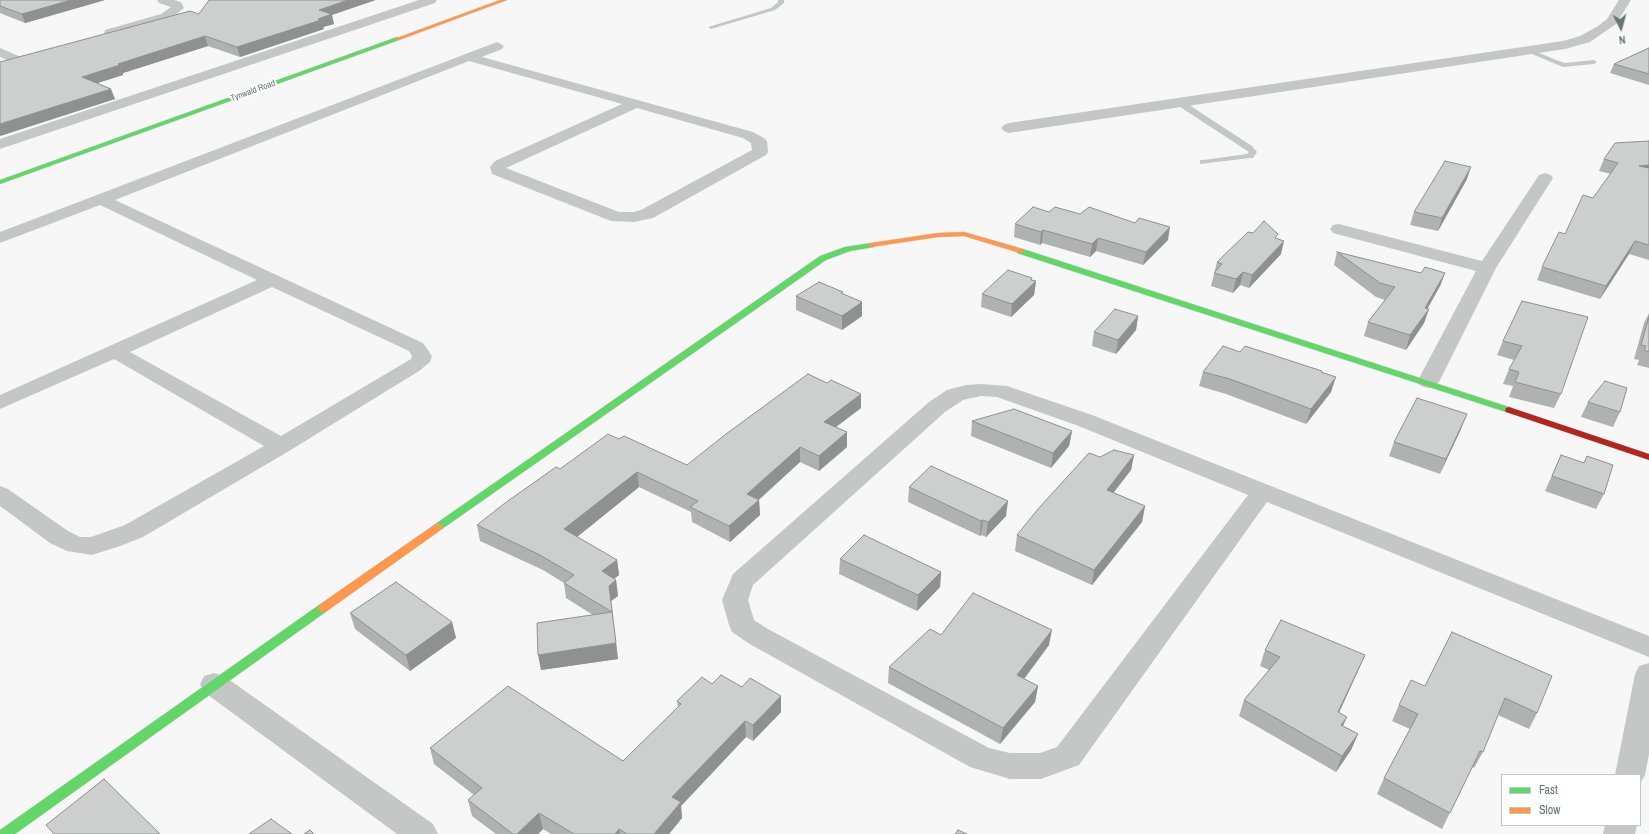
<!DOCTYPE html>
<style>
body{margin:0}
#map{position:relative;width:1649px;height:834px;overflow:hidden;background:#f7f7f7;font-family:"Archivo Narrow",sans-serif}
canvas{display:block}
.legend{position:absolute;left:1501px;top:774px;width:140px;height:52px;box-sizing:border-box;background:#fff;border:1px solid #c0c9c5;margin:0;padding:5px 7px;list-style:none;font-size:12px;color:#61786f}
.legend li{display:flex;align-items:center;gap:8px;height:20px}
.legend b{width:20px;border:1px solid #c0c9c5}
.north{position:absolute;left:1601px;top:8px;width:40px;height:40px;-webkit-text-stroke:3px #fff;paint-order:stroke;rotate:174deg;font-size:11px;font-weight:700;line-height:16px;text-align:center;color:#61786f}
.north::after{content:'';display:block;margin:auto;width:14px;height:18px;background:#61786f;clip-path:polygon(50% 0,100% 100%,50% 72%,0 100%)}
</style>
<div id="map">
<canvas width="1649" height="834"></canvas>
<ul class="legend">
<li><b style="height:5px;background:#63d668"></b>Fast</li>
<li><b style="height:5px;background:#ff974d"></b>Slow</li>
</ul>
<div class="north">N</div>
</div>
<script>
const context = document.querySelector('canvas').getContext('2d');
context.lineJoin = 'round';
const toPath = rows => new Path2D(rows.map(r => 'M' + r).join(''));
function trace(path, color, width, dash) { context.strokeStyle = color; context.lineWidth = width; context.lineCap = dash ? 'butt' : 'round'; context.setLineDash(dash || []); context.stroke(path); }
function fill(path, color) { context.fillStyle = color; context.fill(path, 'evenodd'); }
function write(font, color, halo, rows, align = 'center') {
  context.font = font + ' "Archivo Narrow",sans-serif'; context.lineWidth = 4; context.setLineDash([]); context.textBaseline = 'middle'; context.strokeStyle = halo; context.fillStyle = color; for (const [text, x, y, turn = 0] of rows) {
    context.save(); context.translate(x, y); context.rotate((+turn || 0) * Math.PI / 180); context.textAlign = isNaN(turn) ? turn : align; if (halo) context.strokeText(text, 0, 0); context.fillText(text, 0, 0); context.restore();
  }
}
const lane = toPath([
 [778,0,784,0,784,3,775,10,711,29,708,27,771,8,778,2,778,0],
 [1529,49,1564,63,1594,60,1597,62,1594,64,1563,67,1527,52,1526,51,1529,49],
 [1177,101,1183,101,1252,146,1257,152,1253,158,1250,158,1200,164,1200,160,1203,160,1247,154,1249,152,1177,105,1177,101]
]);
const street = toPath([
 [157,0,174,0,181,2,184,8,169,20,110,37,104,33,105,30,161,14,171,7,159,3,157,0],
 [419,0,437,0,435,3,0,149,0,139,419,0],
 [1619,0,1631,0,1616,24,1590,42,1565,49,1009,133,1004,131,1001,128,1004,125,1009,123,1563,41,1580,36,1598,26,1607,19,1619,0],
 [497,42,504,46,502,49,482,57,753,132,764,138,767,141,768,152,766,155,653,218,634,222,611,221,492,174,490,167,495,161,622,104,469,61,115,200,423,343,432,356,430,362,419,371,289,451,143,537,123,545,92,555,67,551,50,543,0,506,0,486,8,489,68,531,80,537,91,537,125,525,264,446,114,359,0,409,0,395,257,280,100,205,0,243,0,232,497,42],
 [637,108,743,138,751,143,752,150,641,210,634,212,619,212,506,168,637,108],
 [272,287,409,351,412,356,411,359,281,436,130,352,272,287],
 [0,48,21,57,23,60,21,63,16,64,0,57,0,48],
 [1545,173,1551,175,1553,178,1496,268,1439,382,1435,386,1428,388,1421,386,1417,382,1476,271,1333,233,1330,229,1333,225,1339,224,1482,261,1539,175,1545,173],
 [981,384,1007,386,1092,415,1649,636,1649,657,1267,502,1079,765,1041,779,1010,779,970,767,748,643,732,632,729,625,722,600,733,574,929,402,947,390,966,385,981,384],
 [981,396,997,397,1008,401,1076,425,1248,495,1057,747,1040,753,1010,753,989,748,768,629,754,620,748,600,753,585,945,412,963,400,981,396],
 [1649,663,1649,754,1645,775,1640,784,1640,775,1615,775,1635,674,1639,666,1649,663],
 [214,673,224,676,433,824,438,834,397,834,204,692,200,684,204,676,214,673],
 [1605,825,1637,825,1635,834,1603,834,1605,825]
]);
const fast = toPath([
 [397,37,400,39,399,40,0,184,0,180,397,37],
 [871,243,875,245,874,247,850,251,826,260,442,529,434,529,433,527,434,525,820,256,845,247,871,243],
 [1017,249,1023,249,1512,408,1513,410,1509,413,1506,412,1017,253,1017,249],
 [323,604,327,605,328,608,327,611,15,834,0,834,0,830,319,605,323,604]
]);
const slow = toPath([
 [500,0,507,0,399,40,394,39,500,0],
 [964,232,1023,249,1024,251,1020,253,964,236,938,237,871,247,867,245,871,243,938,233,964,232],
 [438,524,442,525,443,527,442,529,327,611,323,612,319,611,318,608,319,605,434,525,438,524]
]);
const jam = toPath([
 [1509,407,1649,454,1649,460,1506,412,1505,410,1506,408,1509,407]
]);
const wall = toPath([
 [0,0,105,0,25,23,0,13],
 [199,14,332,15,334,24,323,27,324,29,240,57,208,46,123,73,123,75,97,83,115,99,0,136],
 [1649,48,1649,85,1610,73,1614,64],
 [1649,141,1649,260,1629,254,1600,299,1537,280,1542,267,1565,234,1593,198,1611,174,1599,171,1604,159],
 [1467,179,1438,231,1410,225,1414,212],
 [1049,212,1168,240,1143,265,1096,251,1090,257,1042,243,1040,245,1014,237,1015,224],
 [1277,239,1281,254,1249,288,1240,285,1233,293,1211,286,1217,262],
 [1337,252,1421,273,1445,273,1440,286,1427,309,1429,309,1424,323,1406,350,1364,336,1368,322,1385,300,1376,297,1334,265],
 [1032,278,1032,280,1036,281,1034,295,1011,317,981,307,982,294],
 [843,294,862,302,862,316,842,330,796,310,796,296],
 [1522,301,1561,394,1554,408,1509,397,1513,386,1503,384,1509,369,1514,360,1497,355,1503,341],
 [1649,313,1649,368,1637,365,1639,360,1634,359,1644,323],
 [1138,316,1136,330,1116,354,1092,346,1094,332],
 [1240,352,1322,372,1331,392,1306,424,1226,394,1199,386,1203,372],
 [827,383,861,408,836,427,847,432,847,447,819,471,800,462,759,500,760,515,730,542,692,522,691,512,639,487,577,537,617,560,619,575,614,579,616,580,618,596,611,601,618,659,541,670,593,615,566,598,564,583,543,570,480,541,477,525,560,469,619,439,687,465],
 [1588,402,1620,412,1613,427,1581,417],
 [972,421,1072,431,1069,446,1051,468,971,436],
 [1461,429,1440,474,1389,456,1394,442],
 [1134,455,1131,470,1113,493,1145,506,1142,522,1092,585,1015,551,1017,535,1100,457],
 [1561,455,1604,494,1596,509,1545,491],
 [909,487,1006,516,986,537,981,535,980,536,908,502],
 [840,559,941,572,940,587,917,611,839,574],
 [350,613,452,622,456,638,410,671,355,629],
 [1452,632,1537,713,1529,729,1498,715,1483,752,1474,768,1472,767,1442,829,1377,794,1384,778,1410,729,1392,721,1399,705,1425,686],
 [941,635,1049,645,1024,679,1038,686,1035,702,1000,744,888,683,889,667],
 [1265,650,1365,655,1358,671,1339,712,1343,726,1358,734,1351,750,1336,772,1239,716,1244,700,1269,670,1260,666],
 [712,684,742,687,781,696,781,712,753,741,746,737,681,806,682,818,669,834,551,834,543,829,538,834,496,834,472,816,468,800,474,795,434,764,430,748,623,761,678,707,677,701]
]);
const shadedWall = toPath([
 [71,0,105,0,25,23,22,14],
 [348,0,376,0,332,15,334,24,323,27,324,29,240,57,237,47,319,10],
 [205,36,208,46,123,73,123,75,85,87,82,77,118,64],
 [111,89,115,99,0,136,0,124],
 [1649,165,1649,176,1639,166],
 [1471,167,1467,179,1438,231,1442,218],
 [1170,227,1168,240,1143,265,1146,252],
 [1043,230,1042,243,1040,245,1041,232],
 [1098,238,1096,251,1090,257,1092,244],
 [1284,241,1281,254,1249,288,1252,275],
 [1635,241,1629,254,1600,299,1606,286],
 [1243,272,1240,285,1233,293,1236,279],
 [1445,273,1440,286,1420,322,1425,308],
 [1032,278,1032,286,1036,281,1034,295,1011,317,1012,304,1031,280],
 [862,302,862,316,842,330,842,316],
 [1429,309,1424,323,1406,350,1410,335],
 [1138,316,1136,330,1116,354,1118,340],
 [1336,377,1331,392,1306,424,1311,409],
 [861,394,861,408,824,436,824,422],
 [1467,414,1461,429,1440,474,1446,459],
 [1072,431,1069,446,1051,468,1053,453],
 [847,432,847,447,819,471,819,456],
 [800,447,800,462,748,509,747,494],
 [1134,455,1131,470,1104,505,1107,490],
 [637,472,639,487,567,545,564,529],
 [759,500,760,515,730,542,729,526],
 [1008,501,1006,516,986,537,988,522],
 [1145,506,1142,522,1092,585,1094,570],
 [983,520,981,535,980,536,981,521],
 [617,560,619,575,604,587,602,571],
 [941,572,940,587,917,611,918,595],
 [616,580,618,596,611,601,618,659,541,670,538,655,616,643,609,586],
 [452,622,456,638,410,671,406,655],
 [1052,630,1049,645,1015,691,1017,675],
 [1365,655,1358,671,1332,728,1338,712],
 [1038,686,1035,702,1000,744,1003,728],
 [781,696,781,712,753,741,753,725],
 [1347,717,1340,733,1341,725],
 [745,721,746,737,681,806,682,818,669,834,654,834,672,797],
 [1358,734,1351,750,1336,772,1342,756],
 [539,813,543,829,538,834,517,834],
 [619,829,620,834,615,834]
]);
const building = toPath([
 [0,0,71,0,22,14,0,6,0,0],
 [209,0,348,0,319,10,332,14,318,19,321,20,237,47,205,36,118,64,120,65,82,77,111,89,0,124,0,62,190,11,199,14,209,0],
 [1649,48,1649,74,1614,64,1649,48],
 [1649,141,1649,165,1639,166,1649,168,1649,245,1635,241,1606,286,1542,267,1559,232,1565,234,1583,195,1593,198,1618,163,1604,159,1615,143,1649,141],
 [1445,161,1471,167,1442,218,1414,212,1445,161],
 [1033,207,1049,212,1055,207,1080,214,1089,207,1135,223,1139,218,1170,227,1146,252,1098,238,1092,244,1043,230,1041,232,1015,224,1033,207],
 [1264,221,1278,234,1275,238,1284,241,1252,275,1243,272,1236,279,1214,273,1222,264,1217,262,1248,232,1253,233,1264,221],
 [1337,252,1421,273,1425,267,1445,273,1425,308,1429,309,1410,335,1368,322,1395,287,1380,283,1337,252],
 [1008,270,1032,278,1031,280,1036,281,1012,304,982,294,1008,270],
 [819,282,843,292,841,293,862,302,842,316,796,296,819,282],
 [1522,301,1588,317,1561,394,1515,382,1519,372,1509,369,1522,346,1503,341,1522,301],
 [1115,309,1138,316,1118,340,1094,332,1115,309],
 [1649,317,1649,352,1644,350,1646,346,1641,345,1649,317],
 [1223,346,1240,352,1245,346,1322,371,1321,372,1336,377,1311,409,1230,379,1203,372,1223,346],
 [808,374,827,383,831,380,861,394,824,422,847,432,819,456,800,447,747,494,759,500,729,526,690,507,698,501,637,472,564,529,617,560,602,571,616,580,609,586,616,643,538,655,537,623,612,612,564,583,574,575,540,555,477,525,505,503,556,467,560,469,608,434,619,439,624,436,687,465,726,434,808,374],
 [1605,381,1627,388,1620,412,1588,402,1605,381],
 [1417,398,1467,414,1446,459,1394,442,1417,398],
 [1014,409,1072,431,1053,453,972,421,1014,409],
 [1114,450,1134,455,1107,490,1145,506,1094,570,1017,535,1038,509,1089,453,1100,457,1114,450],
 [1561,455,1584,463,1587,456,1613,465,1604,494,1552,476,1561,455],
 [931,466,1008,501,988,522,983,520,981,521,909,487,931,466],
 [864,535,941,572,918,595,840,559,864,535],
 [396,582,452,622,406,655,350,613,396,582],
 [973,593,1052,630,1017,675,1038,686,1003,728,889,667,930,629,941,635,973,593],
 [1281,620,1365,655,1338,712,1347,717,1341,725,1358,734,1342,756,1244,700,1280,657,1265,650,1281,620],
 [1452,632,1552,676,1537,713,1505,698,1483,752,1480,751,1450,813,1384,778,1418,714,1399,705,1411,680,1425,686,1452,632],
 [721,675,742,687,750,678,781,696,753,725,745,721,672,797,681,802,654,834,627,834,619,829,615,834,574,834,539,813,517,834,513,834,468,800,482,788,430,748,508,686,623,761,681,704,677,701,702,677,712,684,721,675],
 [104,779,160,834,54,834,46,825,104,779],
 [271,819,292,834,249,834,271,819],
 [310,830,314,834,304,834,310,830],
 [958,830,967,834,955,834,958,830]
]);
const farStreetnames = [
 ["Tynwald Road",253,91,-20]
];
trace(fast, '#d0d3d2', 1);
trace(slow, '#d0d3d2', 1);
trace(jam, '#d0d3d2', 1);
fill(lane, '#c5c7c6');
fill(street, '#c5c7c6');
fill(fast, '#63d668');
fill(slow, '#ff974d');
fill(jam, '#b3261e');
fill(wall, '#afb2b1');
fill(shadedWall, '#8f9190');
fill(building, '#cccfce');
trace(building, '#8f9190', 1);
write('9px', '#61786f', '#fff', farStreetnames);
</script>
